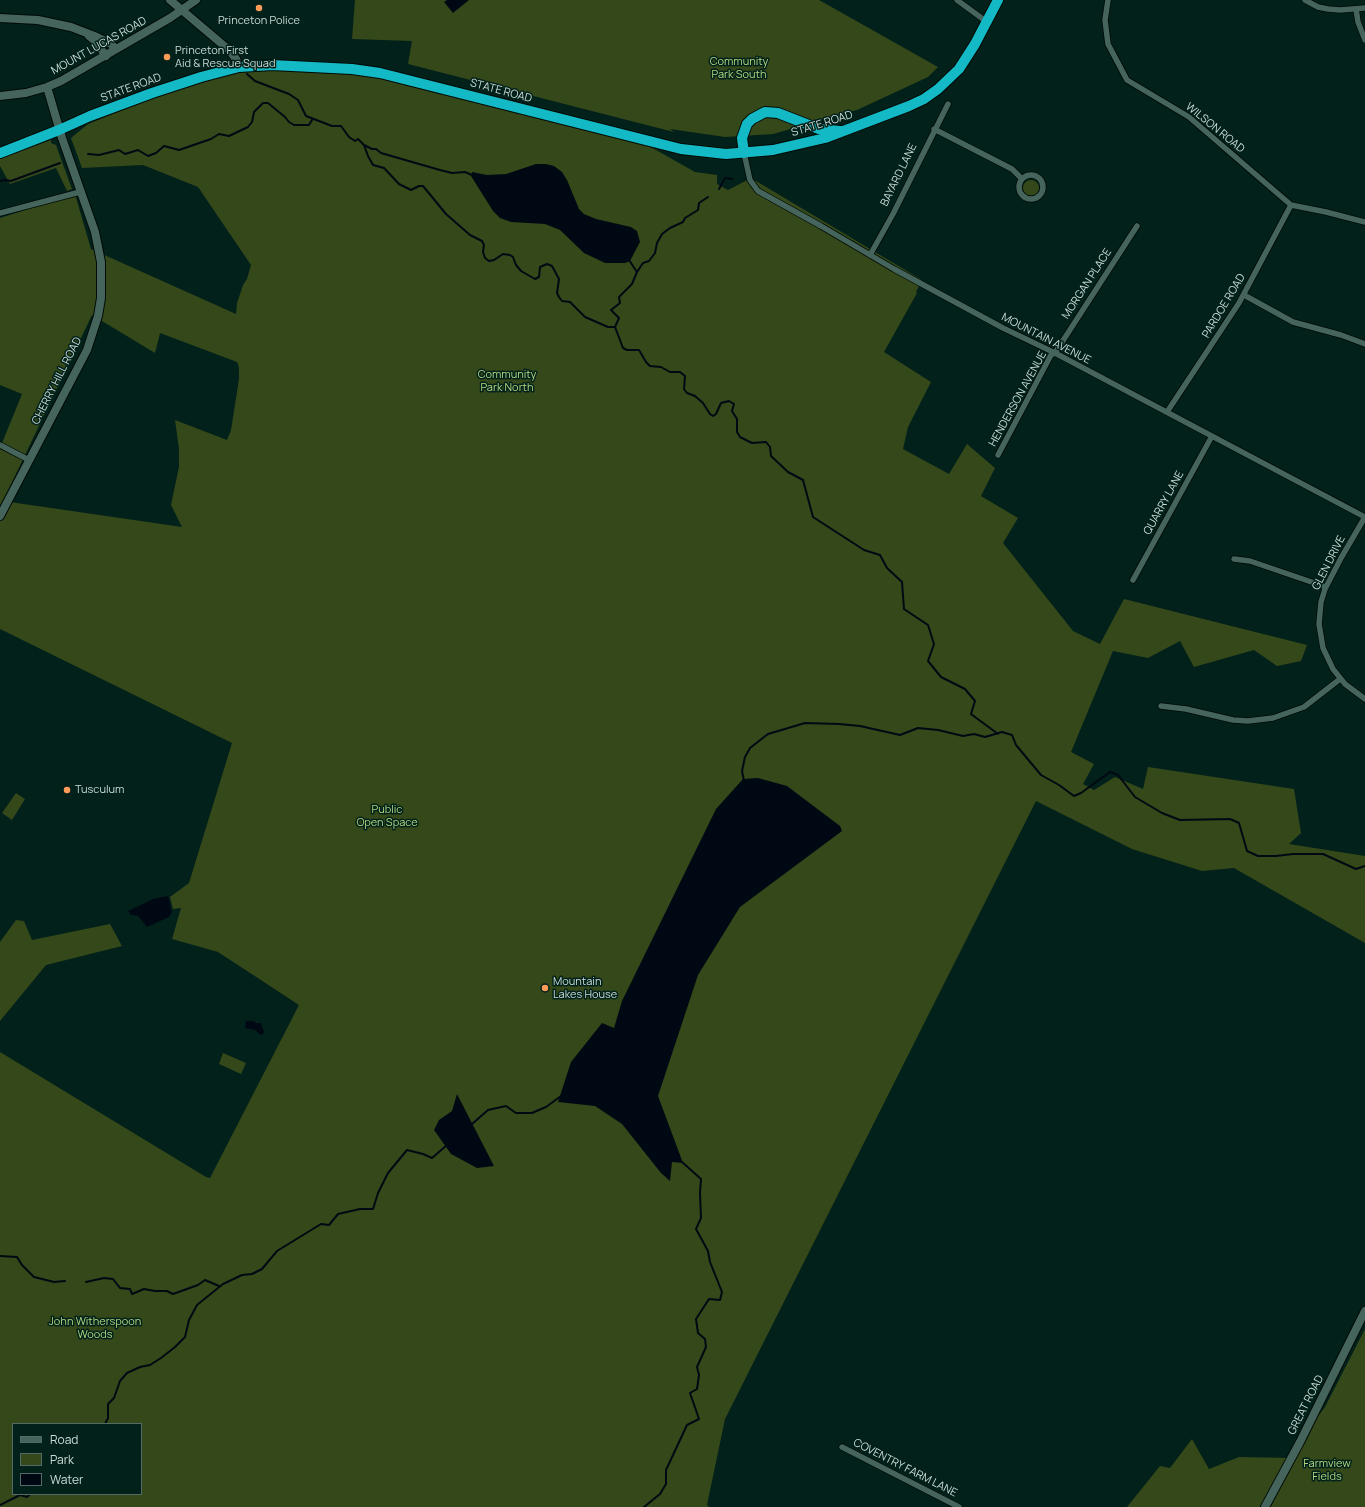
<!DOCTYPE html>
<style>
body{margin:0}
#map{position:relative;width:1365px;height:1507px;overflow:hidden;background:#02211b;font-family:Manrope,sans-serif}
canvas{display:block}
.legend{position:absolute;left:12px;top:1423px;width:130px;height:72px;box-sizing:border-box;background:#02211b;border:1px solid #526b66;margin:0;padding:5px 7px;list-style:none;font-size:12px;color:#cadbd6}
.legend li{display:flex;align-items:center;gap:8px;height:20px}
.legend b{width:20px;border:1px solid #526b66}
</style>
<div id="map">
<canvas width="1365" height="1507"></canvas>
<ul class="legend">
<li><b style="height:5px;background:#44645c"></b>Road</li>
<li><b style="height:11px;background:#354819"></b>Park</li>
<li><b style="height:11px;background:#000913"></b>Water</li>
</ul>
</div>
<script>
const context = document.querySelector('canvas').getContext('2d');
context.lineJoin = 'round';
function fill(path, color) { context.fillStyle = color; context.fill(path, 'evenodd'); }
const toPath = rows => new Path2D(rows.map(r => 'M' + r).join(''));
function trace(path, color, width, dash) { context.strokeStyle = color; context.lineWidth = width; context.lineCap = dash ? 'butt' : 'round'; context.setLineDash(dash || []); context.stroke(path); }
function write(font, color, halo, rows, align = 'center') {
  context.font = font + ' Manrope,sans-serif'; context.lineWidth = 3; context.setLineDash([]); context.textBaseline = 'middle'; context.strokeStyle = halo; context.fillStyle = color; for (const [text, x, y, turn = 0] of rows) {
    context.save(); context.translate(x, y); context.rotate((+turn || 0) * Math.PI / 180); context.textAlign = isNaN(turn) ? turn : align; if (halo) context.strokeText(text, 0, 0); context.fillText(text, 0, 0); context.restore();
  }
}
const green = toPath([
 [355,0,819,0,938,67,928,77,857,110,773,134,725,137,670,129,674,132,408,64,412,41,352,39],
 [257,70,315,71,362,75,404,83,467,98,649,146,695,172,717,175,717,184,728,190,751,178,922,280,916,292,917,293,884,352,931,382,908,427,903,449,949,474,967,444,995,468,981,496,1018,518,1003,543,1073,631,1100,644,1124,599,1307,645,1301,661,1277,666,1254,650,1194,667,1180,641,1148,658,1113,651,1071,752,1094,764,1083,784,1094,790,1115,777,1143,789,1148,767,1294,789,1301,833,1289,844,1365,856,1365,943,1234,868,1202,871,1132,849,1036,801,725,1419,707,1505,709,1507,0,1507,0,1052,206,1177,210,1178,299,1005,218,952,172,939,181,908,173,909,170,897,189,883,232,743,0,629,0,448,22,394,0,385,0,218,75,194,91,249,236,314,237,303,243,285,247,279,251,265,198,187,143,165,82,168,71,138,88,124,157,96,232,73],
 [92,315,155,353,160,333,237,362,239,367,239,379,231,430,227,440,175,420,179,449,179,467,171,505,182,527,3,501],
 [13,1424,141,1424,141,1494,13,1494],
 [51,140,51,143,56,145,57,148,72,189,67,191,56,168,10,184,0,166,0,159],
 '1023 188a8 8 0 1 1 16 0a8 8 0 1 1-16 0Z',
 [16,793,25,799,12,820,2,813],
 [16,920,24,921,32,940,110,924,122,946,46,965,0,1021,0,942],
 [223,1053,246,1063,241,1074,219,1064],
 [1365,1329,1365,1507,1127,1507,1160,1466,1170,1468,1192,1439,1209,1469,1239,1457,1291,1458,1305,1433,1325,1407]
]);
const water = toPath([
 [447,0,469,0,453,13,444,2],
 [536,164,546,164,554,166,562,172,567,180,579,209,584,214,596,219,631,227,637,231,640,242,630,261,625,263,605,263,584,253,560,230,545,224,511,222,500,218,493,211,471,176,472,172,487,175,506,174],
 [758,778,787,786,840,826,842,831,740,907,698,975,658,1096,683,1163,672,1162,670,1181,661,1173,622,1124,595,1106,558,1102,571,1062,602,1023,614,1028,622,1001,716,809,743,779],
 [167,896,169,898,171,909,172,912,169,917,147,927,138,916,131,915,128,911,153,899],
 [246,1021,254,1021,256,1023,261,1023,264,1032,263,1034,261,1035,255,1030,245,1028],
 [457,1094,494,1166,477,1168,451,1154,434,1130,439,1120,452,1111]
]);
const stream = toPath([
 [247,74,255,81,289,94,298,100,306,116,332,126,341,126,349,137,355,141,358,139,364,145,372,149,376,149,381,153,440,170,452,173,465,172,474,176],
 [364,145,368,156,373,165,384,168,399,184,411,190,419,186,423,186,446,214,470,235,482,241,484,245,483,252,485,258,489,261,494,260,503,254,510,255,513,257,516,265,521,271,535,279,539,277,540,267,547,264,552,266,559,279,557,293,559,297,562,301,570,302,585,317,608,327,615,327,623,348,627,350,639,350,646,362,650,366,661,367,670,372,680,372,685,376,684,389,687,393,695,396,703,403,710,414,713,416,716,414,721,403,729,401,734,404,732,411,737,419,737,432,740,437,752,443,766,442,770,447,771,456,788,472,803,480,813,517,864,550,880,555,887,568,902,582,904,609,928,625,934,644,928,661,941,677,965,689,975,701,971,714,998,734],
 [88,154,99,155,119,150,125,154,138,150,148,156,156,153,164,146,179,150,211,139,219,134,229,136,248,127,252,122,254,112,263,103,268,103,285,117,289,122,294,125,309,125,312,120],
 [0,181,5,180,11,181,60,163],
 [719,189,725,178,732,179],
 [629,260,637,272],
 [615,327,619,318,611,310,620,303,619,297,632,284,637,272,643,263,649,261,655,253,657,243,662,234,670,228,683,222,685,218,698,210,699,203,708,197],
 [744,781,742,771,745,757,750,748,768,734,805,723,839,724,860,726,900,735,918,728,938,730,963,736,974,734,985,737,1002,732,1012,735,1016,745,1041,775,1059,785,1074,796,1081,793,1110,772,1118,775,1135,797,1162,813,1180,820,1230,819,1239,823,1247,851,1258,856,1276,856,1293,854,1323,854,1356,869,1365,866],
 [472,1124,488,1110,506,1106,516,1113,532,1113,546,1107,561,1096],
 [0,1256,17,1257,22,1265,34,1277,54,1282,65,1281],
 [86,1282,104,1278,113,1279,120,1288,130,1289,132,1294,144,1289,155,1291,167,1291,173,1294,198,1285,205,1280,219,1286],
 [85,1424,90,1424],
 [105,1424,108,1418,108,1404,114,1398,120,1381,127,1373,140,1367,150,1365,161,1358,175,1347,185,1337,189,1320,197,1305,223,1284,242,1275,252,1274,262,1269,277,1251,321,1224,329,1225,338,1214,360,1209,373,1209,378,1193,388,1173,407,1150,423,1154,432,1158,447,1145],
 [0,1505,20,1495,27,1497,30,1494],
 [644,1507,660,1494,666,1484,666,1470,687,1425,699,1419,690,1393,697,1389,699,1375,697,1367,706,1347,705,1339,698,1333,696,1319,709,1299,720,1300,722,1292,710,1262,708,1251,696,1229,701,1218,700,1193,701,1179,682,1162]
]);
const street = toPath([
 [957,0,987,22],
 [1108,0,1105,20,1108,44,1127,80,1189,117,1291,205,1326,212,1365,222],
 [1305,0,1318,7,1328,9,1340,10,1365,8],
 [1356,9,1358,22,1365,40],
 [934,129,1012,169,1022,179],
 [744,153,750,180,758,191,821,226,894,269,1003,328,1055,353,1365,517],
 '1019 187a12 12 0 1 1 24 0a12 12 0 1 1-24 0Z',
 [0,213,80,192],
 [870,255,893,214,948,104],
 [1244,295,1293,322,1341,335,1365,344],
 [1167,412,1239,303,1291,205],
 [0,445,29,460],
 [998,455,1051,355,1055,353,1137,226],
 [1365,517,1341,558,1325,589,1321,602,1319,624,1323,648,1333,669,1345,684,1365,699],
 [1234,559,1250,561,1326,587],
 [1133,580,1212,436],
 [1161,706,1186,709,1233,720,1248,721,1273,718,1304,707,1340,679],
 [842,1447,959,1507]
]);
const secondary = toPath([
 [170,0,229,50,236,59,239,67],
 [0,18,38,20,71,27,97,37,111,44,116,49],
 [89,36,95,41,106,56],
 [0,96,26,93,47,87,61,81,170,18,196,0],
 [0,516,87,350,98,316,101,298,101,262,95,232,62,138,47,87],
 [1265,1507,1300,1442,1365,1311]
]);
const highway = toPath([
 [0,153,59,130,90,116,152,93,201,77,239,67,272,65,352,69,380,73,681,149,726,154,773,150,825,138,909,106,924,99,938,89,959,69,975,44,998,0],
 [744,153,742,138,747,124,752,119,765,112,778,113,819,129,840,131]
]);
const markers = [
 [259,8,4,"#fe9b58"],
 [167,57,4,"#fe9b58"],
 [67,790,4,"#fe9b58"],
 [545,988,4,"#fe9b58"]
];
const poiNames = [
 ["Princeton Police",259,21,"center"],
 ["Princeton First",175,51],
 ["Aid & Rescue Squad",175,64],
 ["Tusculum",75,790],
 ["Mountain",553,982],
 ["Lakes House",553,995]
];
const streetNames = [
 ["MOUNT LUCAS ROAD",99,46,-29],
 ["STATE ROAD",131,88,-20],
 ["STATE ROAD",501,91,15],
 ["STATE ROAD",822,124,-17],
 ["WILSON ROAD",1215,128,39],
 ["BAYARD LANE",899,175,-64],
 ["MORGAN PLACE",1087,284,-57],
 ["PARDOE ROAD",1224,306,-59],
 ["MOUNTAIN AVENUE",1046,339,27],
 ["CHERRY HILL ROAD",57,381,-63],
 ["HENDERSON AVENUE",1018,399,-61],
 ["QUARRY LANE",1164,503,-61],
 ["GLEN DRIVE",1329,563,-63],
 ["GREAT ROAD",1306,1405,-63],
 ["COVENTRY FARM LANE",905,1468,27]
];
const parkNames = [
 ["Community",739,62],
 ["Park South",739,75],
 ["Community",507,375],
 ["Park North",507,388],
 ["Public",387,810],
 ["Open Space",387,823],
 ["John Witherspoon",95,1322],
 ["Woods",95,1335],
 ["Farmview",1327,1464],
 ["Fields",1327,1477]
];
fill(green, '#354819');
fill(water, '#000913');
trace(stream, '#000913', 2);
trace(street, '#000a06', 7);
trace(secondary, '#000a06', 10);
trace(highway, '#000a06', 12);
trace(street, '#44645c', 5.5);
trace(secondary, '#44645c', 8);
trace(highway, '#13bac5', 10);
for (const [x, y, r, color] of markers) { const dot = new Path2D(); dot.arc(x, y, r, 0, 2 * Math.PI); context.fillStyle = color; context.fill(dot); trace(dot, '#02211b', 1.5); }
write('11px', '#cadbd6', '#02211b', poiNames, 'left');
write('11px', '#cadbd6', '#02211b', streetNames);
write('11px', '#b2d880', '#02211b', parkNames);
</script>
